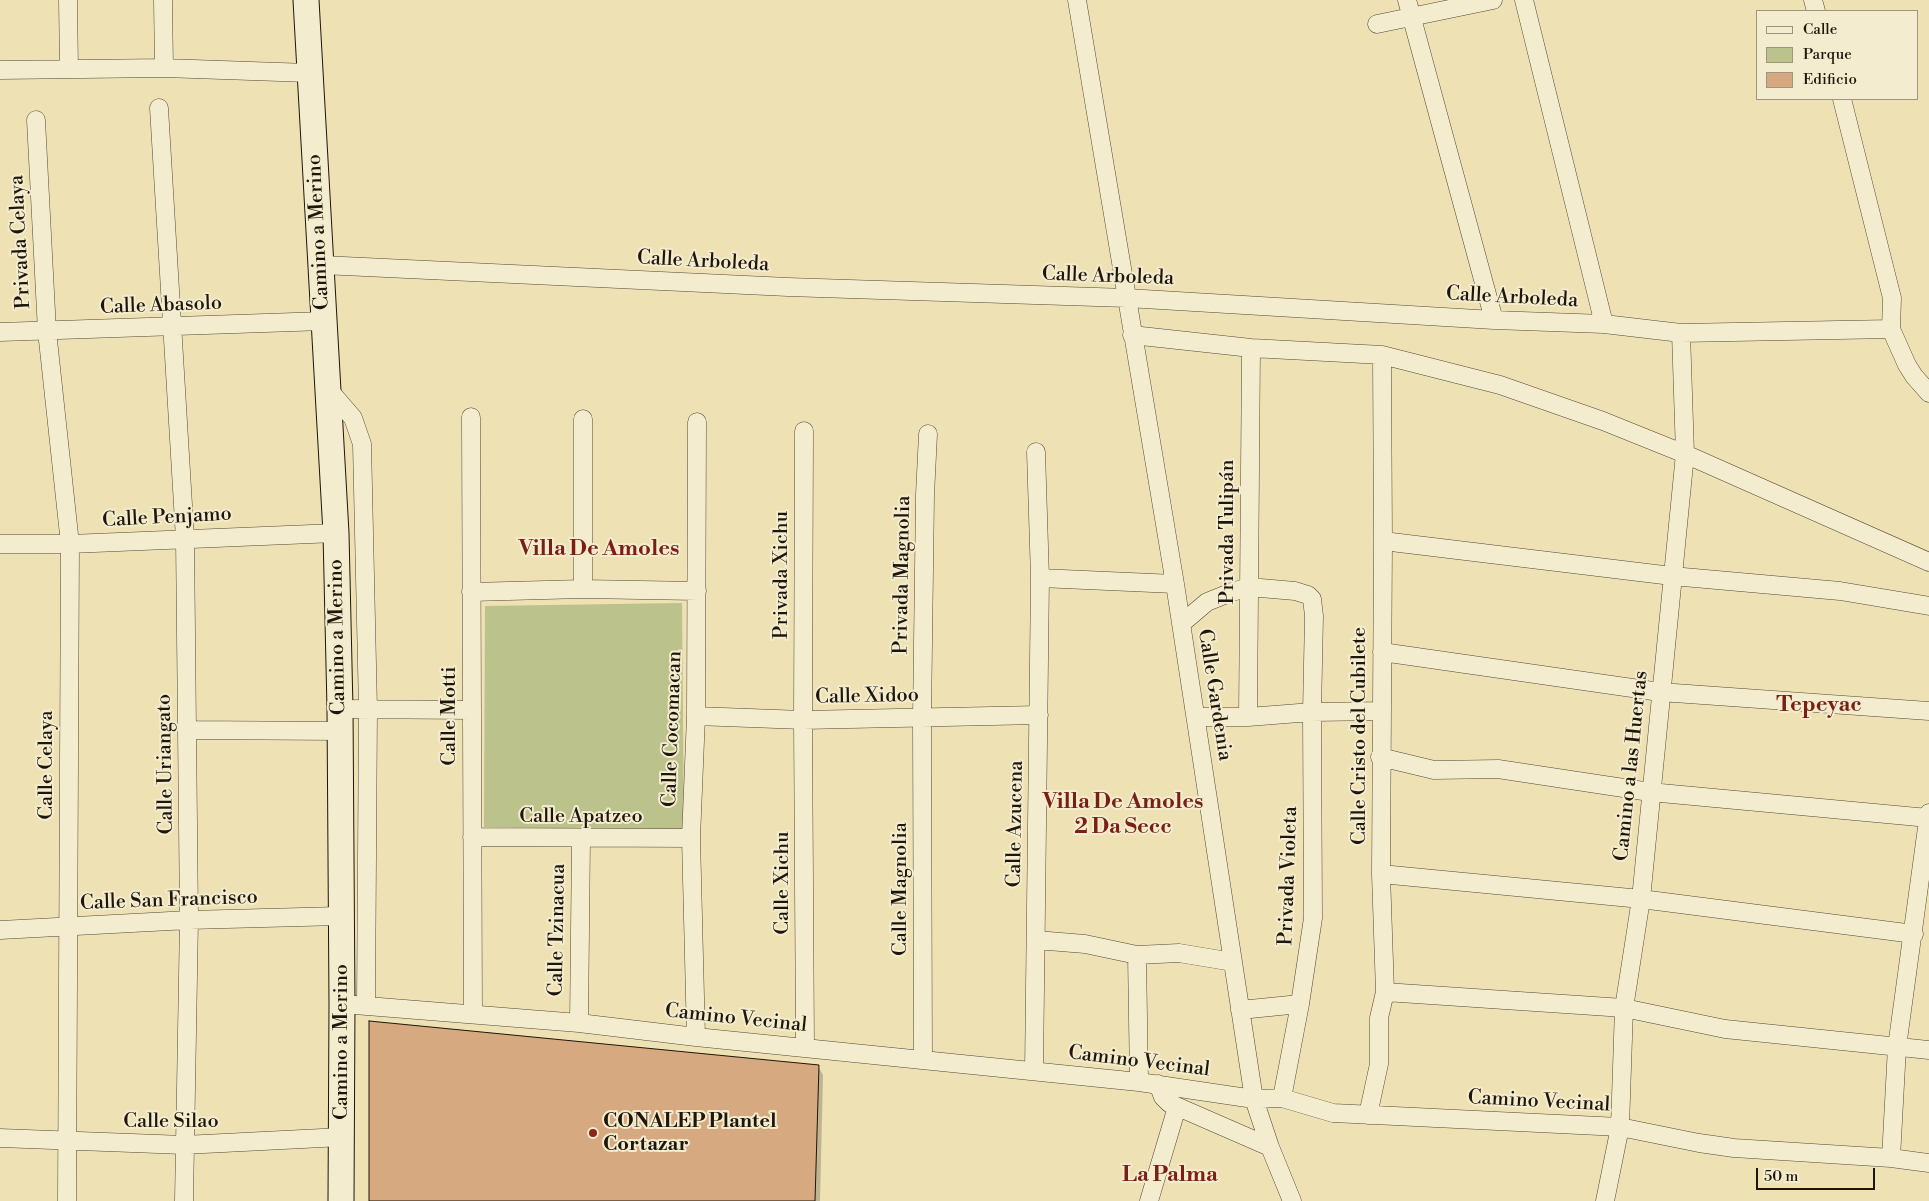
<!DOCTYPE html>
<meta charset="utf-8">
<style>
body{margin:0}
#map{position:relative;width:1929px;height:1201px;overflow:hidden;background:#eee1b4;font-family:"Libre Bodoni",serif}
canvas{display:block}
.legend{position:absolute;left:1756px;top:10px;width:162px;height:90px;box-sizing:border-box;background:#f4ecce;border:1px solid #9e9680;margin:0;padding:6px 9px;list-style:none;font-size:15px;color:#1e150b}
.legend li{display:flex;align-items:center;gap:10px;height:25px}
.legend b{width:25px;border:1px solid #9e9680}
.scale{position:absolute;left:1756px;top:1168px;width:119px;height:22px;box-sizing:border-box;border:2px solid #1e150b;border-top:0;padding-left:6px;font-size:15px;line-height:18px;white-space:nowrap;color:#1e150b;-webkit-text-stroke:4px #f4ecce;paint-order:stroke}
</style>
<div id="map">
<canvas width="1929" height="1201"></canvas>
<ul class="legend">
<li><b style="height:6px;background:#f4ecce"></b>Calle</li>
<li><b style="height:14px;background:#bbc28b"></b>Parque</li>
<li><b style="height:14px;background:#d7a980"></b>Edificio</li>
</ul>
<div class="scale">50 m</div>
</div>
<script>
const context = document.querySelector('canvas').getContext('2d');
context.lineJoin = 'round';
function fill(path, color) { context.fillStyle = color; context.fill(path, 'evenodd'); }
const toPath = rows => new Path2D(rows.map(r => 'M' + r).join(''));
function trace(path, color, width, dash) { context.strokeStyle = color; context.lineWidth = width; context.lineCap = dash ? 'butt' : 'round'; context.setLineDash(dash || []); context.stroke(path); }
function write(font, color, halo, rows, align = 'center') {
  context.font = font + ' "Libre Bodoni",serif'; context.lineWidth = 4; context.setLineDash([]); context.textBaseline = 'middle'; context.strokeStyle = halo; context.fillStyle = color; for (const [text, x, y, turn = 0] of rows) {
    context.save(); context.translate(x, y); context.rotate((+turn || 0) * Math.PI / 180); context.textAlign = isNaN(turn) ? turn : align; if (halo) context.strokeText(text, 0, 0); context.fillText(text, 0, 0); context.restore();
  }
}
const green = toPath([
 [682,603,684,830,484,827,485,606]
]);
const shadow = toPath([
 [818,1066,823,1075,820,1201,370,1201]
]);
const building = toPath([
 [369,1021,819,1065,815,1201,369,1201,369,1021]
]);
const street = toPath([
 [68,0,69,69],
 [163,0,164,68],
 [1077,0,1175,584,1254,1099,1270,1147,1292,1201],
 [1407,0,1494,320],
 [1524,0,1604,324],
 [1813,0,1816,11],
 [1377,24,1493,0],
 [0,70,164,68,309,73],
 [1842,99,1892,298,1891,329,1907,365,1914,376,1929,393],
 [159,108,185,538,189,920,184,1201],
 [36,120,47,331,70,544,67,1201],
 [322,265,788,287,1127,298,1494,320,1604,324,1681,333,1891,329],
 [0,332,324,321],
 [1132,335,1251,348,1382,355,1500,385,1603,421,1685,454,1929,562],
 [328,389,353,418,362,444,368,709,366,1006],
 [471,417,473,1014],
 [583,419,583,589],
 [804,431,803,720,805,1047],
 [1383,541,1672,576,1840,591,1929,606],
 [0,544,70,544,336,533],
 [1040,578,1175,584],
 [471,592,583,589,697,591],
 [1181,624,1207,602,1232,592,1249,587,1295,591,1308,595,1312,599,1314,616,1312,712,1313,918,1300,1004,1282,1098],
 [1382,652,1660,692,1929,711],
 [340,709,472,710],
 [696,716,803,720,1039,715],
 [1196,717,1248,717,1312,712,1382,711],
 [1248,717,1251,348],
 [187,730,340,731],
 [1380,757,1434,770,1498,769,1650,792,1929,818],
 [472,837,691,838],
 [1381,874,1641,899,1914,934],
 [0,930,189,920,340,916],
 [1036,940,1085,944,1137,955,1179,953,1233,962],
 [1137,955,1139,1082],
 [1385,992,1624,1008,1725,1029,1929,1050],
 [342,1004,579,1023,696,1037,1139,1082,1254,1099,1282,1098,1333,1113,1620,1127,1699,1143,1734,1148,1891,1158,1929,1163],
 [1240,1010,1300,1004],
 [579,1023,581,839],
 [696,1037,691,838,696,716,697,422],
 [923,1060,922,718,925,495,928,434],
 [1034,1071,1040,578,1036,452],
 [1158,1084,1163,1097,1169,1103,1270,1147],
 [1368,1115,1379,1064,1379,1018,1385,992,1381,874,1383,541,1382,355],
 [0,1138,184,1145,342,1137],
 [1891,1158,1897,1047,1929,813],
 [1149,1201,1177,1107],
 [1605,1201,1620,1127,1624,1008,1641,899,1685,454,1681,333]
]);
const secondary = toPath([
 [306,0,336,533,340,709,342,1004,341,1201]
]);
const markers = [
 [593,1133,5,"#8f2418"]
];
const streetNames = [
 ["Camino a Merino",319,232,-93],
 ["Privada Celaya",21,242,-93],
 ["Calle Arboleda",703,262,3],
 ["Calle Arboleda",1108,277,2],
 ["Calle Arboleda",1512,298,3],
 ["Calle Abasolo",161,306,-2],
 ["Calle Penjamo",167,518,-3],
 ["Privada Tulipán",1228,532,-90],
 ["Privada Xichu",782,575,-90],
 ["Privada Magnolia",903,575,-89],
 ["Camino a Merino",338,637,-91],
 ["Calle Gardenia",1214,695,81],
 ["Calle Xidoo",867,697,-1],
 ["Calle Motti",450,716,-90],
 ["Calle Cocomacan",673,729,-88],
 ["Calle Cristo del Cubilete",1360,736,-90],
 ["Calle Uriangato",166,764,-91],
 ["Calle Celaya",47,765,-90],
 ["Camino a las Huertas",1632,766,-84],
 ["Calle Apatzeo",581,817],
 ["Calle Azucena",1016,824,-89],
 ["Privada Violeta",1289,876,-88],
 ["Calle Xichu",783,883,-90],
 ["Calle Magnolia",901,889,-90],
 ["Calle San Francisco",169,901,-2],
 ["Calle Tzinacua",558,930,-89],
 ["Camino Vecinal",736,1019,6],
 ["Camino a Merino",342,1042,-90],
 ["Camino Vecinal",1139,1062,7],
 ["Camino Vecinal",1539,1102,3],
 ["Calle Silao",171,1122]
];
const poiNames = [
 ["CONALEP Plantel",603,1122],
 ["Cortazar",603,1145]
];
const quarterNames = [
 ["Villa De Amoles",599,550],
 ["Tepeyac",1819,706],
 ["Villa De Amoles",1123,803],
 ["2 Da Secc",1123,828],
 ["La Palma",1170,1176]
];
fill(green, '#bbc28b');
fill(shadow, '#0003');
fill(building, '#d7a980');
trace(building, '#1e150b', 1);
trace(street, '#524835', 19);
trace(secondary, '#1e150b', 27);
trace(street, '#f4ecce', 18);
trace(secondary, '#f4ecce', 25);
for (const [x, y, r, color] of markers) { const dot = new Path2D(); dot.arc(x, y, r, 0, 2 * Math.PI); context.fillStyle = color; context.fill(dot); trace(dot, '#f4ecce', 2); }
write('20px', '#1e150b', '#f4ecce', streetNames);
write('bold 20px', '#1e150b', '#f4ecce', poiNames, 'left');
write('bold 22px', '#7a1f14', '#f4ecce', quarterNames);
</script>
